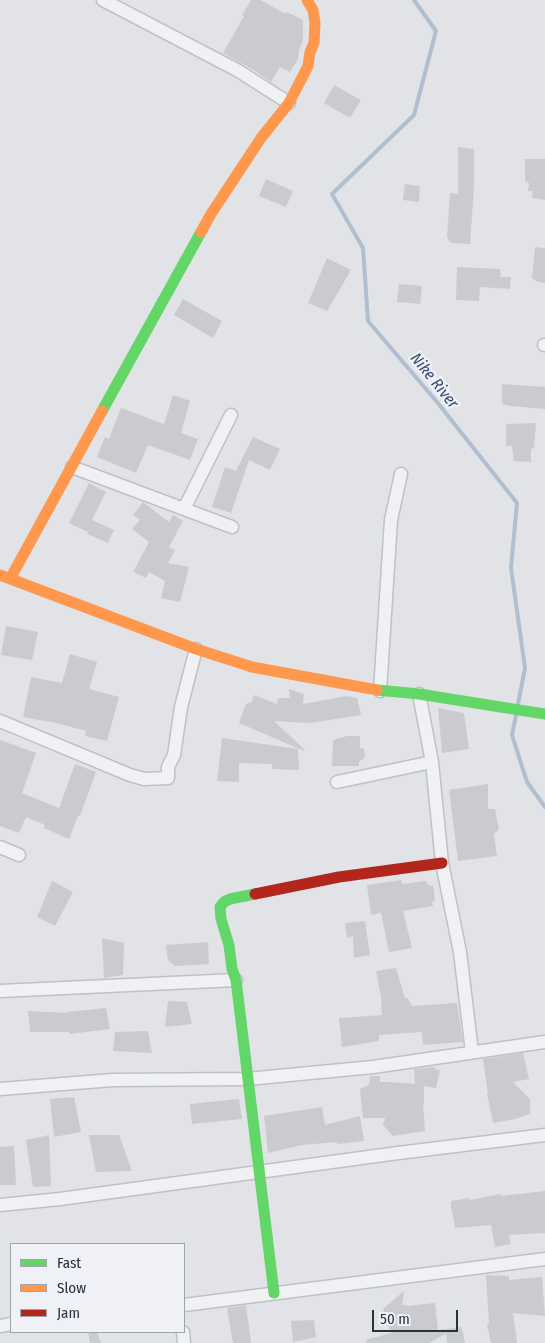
<!DOCTYPE html>
<style>
body{margin:0}
#map{position:relative;width:545px;height:1343px;overflow:hidden;background:#e1e3e6;font-family:"Fira Sans Condensed",sans-serif}
canvas{display:block}
.legend{position:absolute;left:10px;top:1243px;width:175px;height:90px;box-sizing:border-box;background:#eff1f6;border:1px solid #a0a4ac;margin:0;padding:6px 9px;list-style:none;font-size:15px;color:#29303e}
.legend li{display:flex;align-items:center;gap:10px;height:25px}
.legend b{width:25px;border:1px solid #a0a4ac}
.scale{position:absolute;left:372px;top:1310px;width:86px;height:22px;box-sizing:border-box;border:2px solid #29303e;border-top:0;padding-left:6px;font-size:15px;line-height:18px;white-space:nowrap;color:#29303e;-webkit-text-stroke:4px #eff1f6;paint-order:stroke}
</style>
<div id="map">
<canvas width="545" height="1343"></canvas>
<ul class="legend">
<li><b style="height:6px;background:#63d668"></b>Fast</li>
<li><b style="height:6px;background:#ff974d"></b>Slow</li>
<li><b style="height:6px;background:#b3261e"></b>Jam</li>
</ul>
<div class="scale">50 m</div>
</div>
<script>
const context = document.querySelector('canvas').getContext('2d');
context.lineJoin = 'round';
const toPath = rows => new Path2D(rows.map(r => 'M' + r).join(''));
function trace(path, color, width, dash) { context.strokeStyle = color; context.lineWidth = width; context.lineCap = dash ? 'butt' : 'round'; context.setLineDash(dash || []); context.stroke(path); }
function fill(path, color) { context.fillStyle = color; context.fill(path, 'evenodd'); }
function write(font, color, halo, rows, align = 'center') {
  context.font = font + ' "Fira Sans Condensed",sans-serif'; context.lineWidth = 5; context.setLineDash([]); context.textBaseline = 'middle'; context.strokeStyle = halo; context.fillStyle = color; for (const [text, x, y, turn = 0] of rows) {
    context.save(); context.translate(x, y); context.rotate((+turn || 0) * Math.PI / 180); context.textAlign = isNaN(turn) ? turn : align; if (halo) context.strokeText(text, 0, 0); context.fillText(text, 0, 0); context.restore();
  }
}
const stream = toPath([
 [414,0,436,31,414,115,332,194,363,248,368,321,437,402,517,503,511,568,525,668,518,704],
 [516,715,512,735,527,782,545,807]
]);
const building = toPath([
 [251,0,260,0,286,14,287,12,303,20,303,40,299,50,298,59,290,72,280,67,271,82,252,69,223,53,244,16,242,15],
 [334,85,361,100,350,118,324,103],
 [458,147,474,149,474,188,470,244,451,243,447,237,450,193,458,194],
 [525,159,545,159,545,200,532,198,533,191,528,191,529,183,525,181],
 [266,179,293,191,286,207,259,196],
 [405,184,420,186,419,202,403,200],
 [535,247,545,248,545,283,538,282,532,278],
 [327,258,351,270,327,311,308,303],
 [457,267,500,269,501,277,511,277,510,289,480,287,479,301,456,300],
 [399,284,422,286,420,304,397,302],
 [183,299,222,321,213,338,174,315],
 [502,384,545,387,545,409,510,406,502,404],
 [173,395,190,401,181,433,198,439,190,460,148,445,136,473,97,457,105,437,109,439,121,408,164,424],
 [536,423,534,448,531,449,531,462,514,461,512,446,506,446,506,424],
 [253,437,280,449,270,470,249,460,231,513,212,507,225,467,236,471],
 [89,483,106,492,92,520,114,530,108,543,87,534,88,532,69,523],
 [143,502,169,522,173,515,183,521,169,547,175,550,168,563,189,567,180,602,161,598,165,581,149,572,146,578,133,572,149,542,132,529,140,520,133,515],
 [6,626,38,632,32,660,1,655],
 [70,654,97,662,89,689,119,697,107,741,85,736,86,731,56,723,23,717,31,677,62,683],
 [289,689,304,694,303,704,347,696,357,698,361,715,310,723,274,721,305,750,304,751,239,723,246,704,252,702,254,695,277,704,278,698,290,698],
 [438,708,464,713,469,749,442,753],
 [347,736,360,736,360,748,364,749,365,757,359,762,359,766,332,766,333,740],
 [222,738,298,749,299,770,272,769,272,764,239,763,239,782,217,781],
 [0,740,36,753,22,793,59,808,75,764,96,772,80,816,78,816,69,839,44,828,45,825,26,817,19,833,0,826],
 [488,784,488,809,495,809,499,829,494,834,497,856,458,861,449,790],
 [401,880,402,884,426,881,428,885,433,886,435,900,432,902,433,906,403,911,412,948,389,952,381,913,371,915,367,885],
 [52,881,73,892,55,926,37,917],
 [365,921,370,955,354,958,353,936,347,938,345,923],
 [102,938,124,943,123,975,104,978],
 [208,942,209,964,175,966,168,960,166,945],
 [396,968,405,998,408,998,412,1006,457,1003,463,1042,423,1045,422,1032,379,1035,379,1041,342,1047,339,1018,382,1015,381,1005,382,1003,376,971],
 [168,1001,187,1002,192,1024,165,1027],
 [106,1008,110,1029,70,1034,69,1032,30,1032,28,1011,67,1013,67,1012],
 [148,1031,152,1053,113,1051,115,1032],
 [523,1053,529,1079,513,1082,530,1099,530,1114,515,1119,493,1123,487,1094,488,1094,483,1059],
 [435,1067,436,1070,440,1070,436,1088,424,1086,424,1104,423,1104,425,1131,393,1136,383,1125,385,1118,363,1118,360,1089,369,1085,370,1076,380,1076,380,1082,390,1082,415,1084,414,1069],
 [74,1097,81,1132,54,1137,50,1099],
 [239,1099,242,1119,192,1124,190,1104],
 [322,1107,325,1125,360,1116,364,1141,337,1144,337,1142,302,1145,268,1153,264,1116],
 [49,1135,51,1186,33,1187,26,1140],
 [89,1135,119,1135,132,1171,96,1172],
 [14,1146,16,1185,0,1185,0,1147],
 [545,1191,545,1233,509,1235,511,1244,495,1247,491,1225,455,1228,452,1210,451,1210,451,1201,469,1198,469,1200,501,1194,501,1196],
 [486,1275,509,1276,509,1280,542,1277,545,1316,513,1313,517,1343,491,1343,487,1324,489,1324],
 [404,1291,402,1305,407,1305,407,1306,435,1303,438,1330,461,1327,463,1332,465,1343,447,1343,446,1334,429,1343,366,1343,366,1340,391,1333,383,1309],
 [246,1305,251,1343,233,1343,227,1308],
 [314,1320,316,1337,293,1342,291,1321],
 [88,1332,97,1332,101,1343,90,1343]
]);
const street = toPath([
 [103,0,237,70,289,103],
 [544,345,545,345],
 [72,467,232,527],
 [184,509,231,415],
 [380,691,391,520,401,474],
 [419,694,432,762,442,863,460,952,472,1052],
 [0,721,130,775,144,779,168,778,168,767,174,755,181,707,196,649],
 [337,782,432,762],
 [0,847,19,855],
 [0,991,236,980],
 [0,1089,113,1080,247,1079,373,1067,545,1042],
 [0,1205,60,1199,398,1153,545,1135],
 [184,1305,545,1259],
 [0,1326,11,1324],
 [183,1332,184,1343]
]);
const fast = toPath([
 [102,411,201,232],
 [377,690,419,694,545,714],
 [255,894,230,899,224,902,220,907,221,919,229,945,232,969,236,980,274,1293]
]);
const slow = toPath([
 [201,232,211,214,261,138,289,103,308,66,310,52,314,43,315,23,313,10,307,0],
 [0,575,196,649,252,667,377,690],
 [10,579,102,411]
]);
const jam = toPath([
 [255,894,339,877,442,863]
]);
const waterNames = [
 ["Nike River",434,381,51]
];
trace(stream, '#b0bfd0', 4);
fill(building, '#cacbce');
trace(street, '#bfc1c4', 15);
trace(street, '#f0f1f3', 12);
trace(fast, '#63d668', 11);
trace(slow, '#ff974d', 11);
trace(jam, '#b3261e', 11);
write('italic 16px', '#344e71', '#eff1f6', waterNames);
</script>
